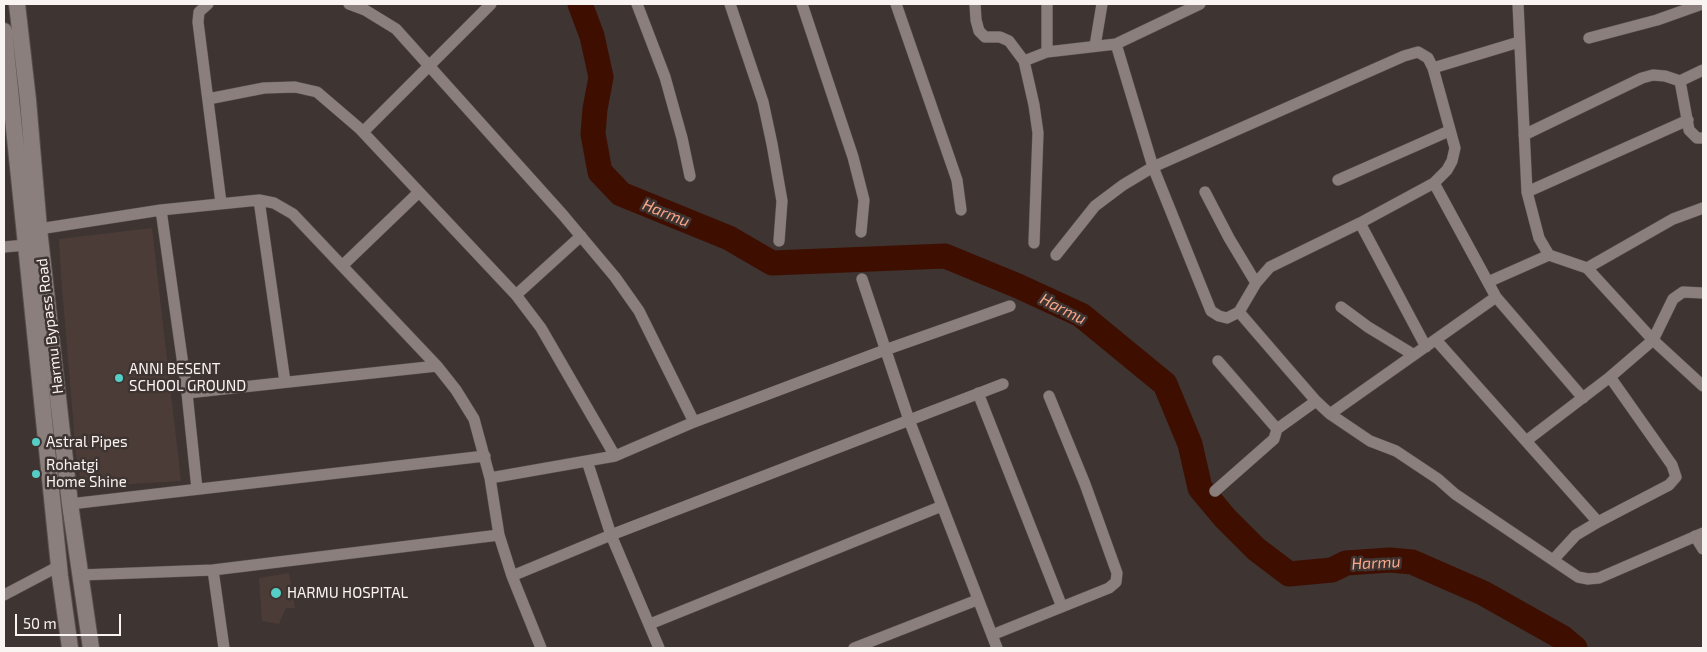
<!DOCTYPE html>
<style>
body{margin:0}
#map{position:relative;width:1707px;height:652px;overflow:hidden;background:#3e3431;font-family:"Exo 2",sans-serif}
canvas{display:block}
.frame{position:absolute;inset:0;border:5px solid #f9f3f1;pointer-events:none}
.scale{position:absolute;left:15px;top:614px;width:106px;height:22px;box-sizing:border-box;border:2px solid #f9f3f1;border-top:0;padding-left:6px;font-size:15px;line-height:18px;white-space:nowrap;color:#f9f3f1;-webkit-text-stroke:4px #3e3431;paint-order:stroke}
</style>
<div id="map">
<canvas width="1707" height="652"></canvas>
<div class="frame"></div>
<div class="scale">50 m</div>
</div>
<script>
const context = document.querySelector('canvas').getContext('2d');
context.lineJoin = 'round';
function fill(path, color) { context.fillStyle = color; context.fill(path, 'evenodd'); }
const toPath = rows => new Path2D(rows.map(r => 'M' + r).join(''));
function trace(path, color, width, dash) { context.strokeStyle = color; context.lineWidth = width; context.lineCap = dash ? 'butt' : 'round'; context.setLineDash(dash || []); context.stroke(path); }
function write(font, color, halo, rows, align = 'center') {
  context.font = font + ' "Exo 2",sans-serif'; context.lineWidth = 5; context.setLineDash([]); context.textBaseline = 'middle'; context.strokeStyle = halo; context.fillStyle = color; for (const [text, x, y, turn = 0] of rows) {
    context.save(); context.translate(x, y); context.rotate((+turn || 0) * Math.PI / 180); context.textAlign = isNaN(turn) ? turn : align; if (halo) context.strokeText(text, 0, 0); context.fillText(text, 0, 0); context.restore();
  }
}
const built = toPath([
 [152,228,181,481,82,487,76,455,61,276,59,239],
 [289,573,295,608,286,608,279,624,262,621,259,578]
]);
const river = toPath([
 [580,4,592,36,601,77,595,109,593,134,600,172,621,194,729,238,772,263,945,256,1018,286,1081,315,1165,384,1190,444,1200,488,1225,518,1256,549,1289,574,1332,570,1346,563,1390,560,1412,562,1483,593,1563,638,1575,648]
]);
const street = toPath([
 [208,4,199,12,198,22,221,203],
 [349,4,365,10,396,29,563,215,615,277,639,311,694,422],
 [637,4,665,77,682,138,690,176],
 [730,4,763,102,772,144,782,201,779,241],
 [802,4,853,157,864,200,861,232],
 [896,4,957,180,961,210],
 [975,4,976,20,979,31,985,37,1000,37,1009,41,1024,61,1034,105,1038,133,1034,243],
 [1047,4,1047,52],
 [1518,4,1527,192,1539,238,1549,255,1587,268,1653,340,1703,386],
 [1589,38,1657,20,1702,4],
 [1116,44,1153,167,1211,311,1219,316,1227,318,1239,312,1289,370,1316,401,1330,414,1370,441,1396,451,1438,479,1455,494,1578,577,1588,579,1599,578,1703,533],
 [1095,46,1102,4],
 [1024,61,1047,52,1116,44,1200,4],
 [1433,68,1519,42],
 [1703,70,1680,81,1689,130,1697,138,1703,138],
 [208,99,264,88,295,87,317,92,359,128,516,295,541,328,615,456],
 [363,132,491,4],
 [1524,135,1642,78,1653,75,1665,76,1680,81],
 [1338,180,1449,131],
 [1434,183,1496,297,1583,398],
 [1205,192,1229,238,1256,283],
 [1527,192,1688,120],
 [259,200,285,382],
 [161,210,187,393,197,489],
 [1360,223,1426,347],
 [39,229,161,210,259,200,274,203,293,214,437,366,456,390,474,419,490,478,499,535,512,576,541,648],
 [4,247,26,245],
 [1056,255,1095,206,1123,185,1153,167,1404,56,1418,52,1428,58,1433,68,1455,148,1452,161,1447,170,1434,183,1360,223,1270,267,1256,283,1239,312],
 [342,266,419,192],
 [1587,268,1673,219,1703,208],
 [862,279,909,420,997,648],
 [1488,282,1549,255],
 [516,295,581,236],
 [1341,307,1368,327,1414,355],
 [1436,340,1598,522],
 [1218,361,1277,429],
 [1610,377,1653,340,1673,299,1683,292,1703,293],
 [187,393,437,366],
 [978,393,1062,607],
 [1330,414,1496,297],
 [1526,441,1610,377,1672,465,1676,477,1669,485,1598,522,1576,535,1553,560],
 [587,461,611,535,659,648],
 [490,478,615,456,694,422,885,350,1010,306],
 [1215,491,1274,439,1277,429,1316,401],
 [70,504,485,456],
 [1695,536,1703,549],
 [213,570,499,535],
 [81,575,213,570,224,648],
 [512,576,611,535,1003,384],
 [4,595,59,566],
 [650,624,942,506],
 [992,635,1109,588,1116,582,1117,573,1085,484,1049,396],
 [854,648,977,600]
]);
const secondary = toPath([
 [17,4,28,100,39,229,70,504,91,648],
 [4,31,60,576,70,648]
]);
const markers = [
 [119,378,5,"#55cec6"],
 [36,442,5,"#55cec6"],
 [36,474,5,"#55cec6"],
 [276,593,6,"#55cec6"]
];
const streetNames = [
 ["Harmu Bypass Road",50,326,-97]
];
const poiNames = [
 ["ANNI BESENT",129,369],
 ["SCHOOL GROUND",129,386],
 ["Astral Pipes",46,442],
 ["Rohatgi",46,465],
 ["Home Shine",46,482],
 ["HARMU HOSPITAL",287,593]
];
const waterNames = [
 ["Harmu",666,213,22],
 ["Harmu",1063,309,27],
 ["Harmu",1376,563,-3]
];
fill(built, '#4c3c37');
trace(river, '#3e0f00', 25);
trace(street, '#58504d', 12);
trace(secondary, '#58504d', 18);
trace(street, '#8a7f7c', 11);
trace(secondary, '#8a7f7c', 16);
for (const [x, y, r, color] of markers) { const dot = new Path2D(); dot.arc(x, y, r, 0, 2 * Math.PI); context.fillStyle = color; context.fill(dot); trace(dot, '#3e3431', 2); }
write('15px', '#f9f3f1', '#3e3431', streetNames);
write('15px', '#f9f3f1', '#3e3431', poiNames, 'left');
write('italic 16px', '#faa689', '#3e3431', waterNames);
</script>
